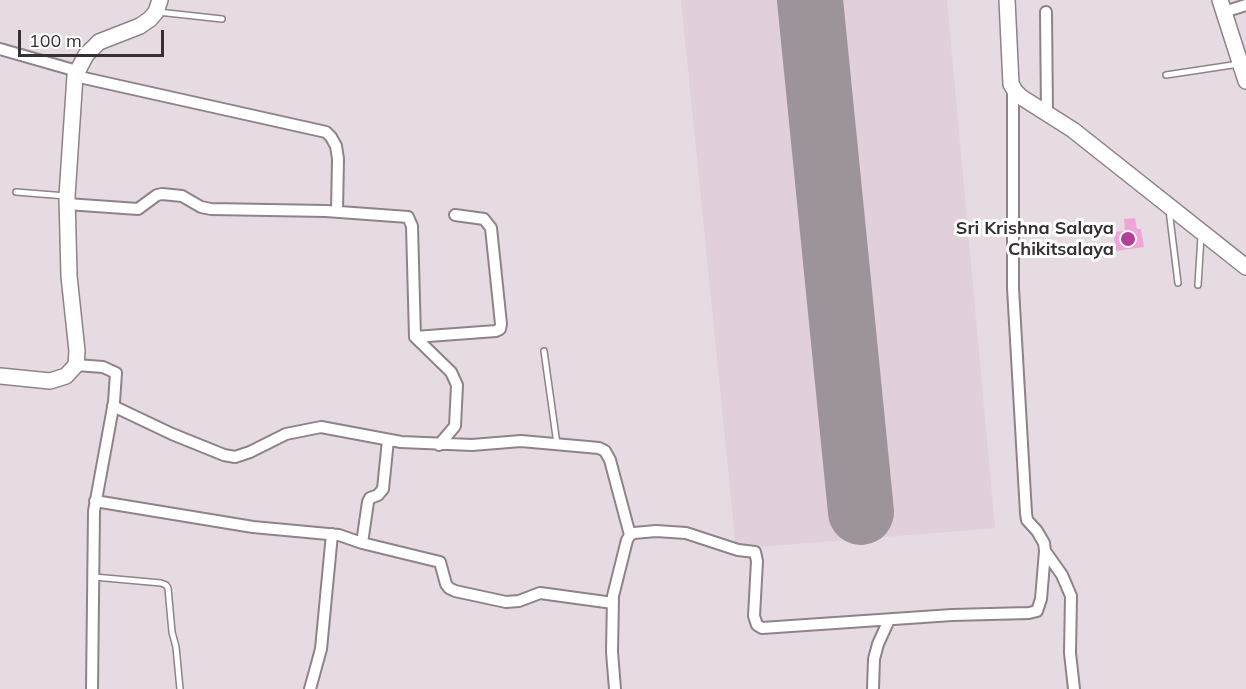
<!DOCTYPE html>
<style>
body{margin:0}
#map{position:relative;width:1246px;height:689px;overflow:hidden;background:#e6dbe2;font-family:Mulish,sans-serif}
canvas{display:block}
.scale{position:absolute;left:18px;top:30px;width:146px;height:27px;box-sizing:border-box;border:3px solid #343033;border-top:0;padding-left:8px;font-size:18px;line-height:21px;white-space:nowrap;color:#343033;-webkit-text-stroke:4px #fff;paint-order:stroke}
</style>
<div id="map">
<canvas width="1246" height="689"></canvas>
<div class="scale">100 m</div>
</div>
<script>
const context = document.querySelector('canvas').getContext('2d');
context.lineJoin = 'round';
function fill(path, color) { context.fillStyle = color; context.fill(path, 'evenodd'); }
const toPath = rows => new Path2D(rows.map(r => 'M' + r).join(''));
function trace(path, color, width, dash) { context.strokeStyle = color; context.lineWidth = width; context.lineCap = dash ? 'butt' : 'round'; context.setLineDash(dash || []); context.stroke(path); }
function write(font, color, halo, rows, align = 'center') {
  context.font = font + ' Mulish,sans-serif'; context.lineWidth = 6; context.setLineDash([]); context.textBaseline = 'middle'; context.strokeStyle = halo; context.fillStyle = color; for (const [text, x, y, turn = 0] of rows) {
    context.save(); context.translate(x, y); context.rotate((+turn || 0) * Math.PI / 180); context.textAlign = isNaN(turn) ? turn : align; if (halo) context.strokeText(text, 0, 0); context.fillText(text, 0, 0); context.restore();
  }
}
const built = toPath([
 [681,0,947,0,995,528,736,549]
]);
const runway = toPath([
 [810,0,861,512]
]);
const building = toPath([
 [1135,218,1137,229,1141,229,1144,247,1116,251,1113,232,1125,231,1124,219]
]);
const lane = toPath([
 [158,12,222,19],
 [1166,75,1239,64],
 [16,192,66,196],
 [1169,210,1178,283],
 [1198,285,1201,236],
 [544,351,557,444],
 [94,577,161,583,166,585,168,588,172,632,176,647,180,689]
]);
const street = toPath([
 [1046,12,1047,113],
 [1224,12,1246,5],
 [0,49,77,71],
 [75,76,326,132,331,137,336,146,338,159,337,211],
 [67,204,138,209,157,195,162,194,182,196,201,207,211,209,326,211,408,217,412,226,415,337,451,372,457,385,455,426,439,445],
 [415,337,496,331,500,329,501,324,491,228,484,219,455,215],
 [76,365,103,367,116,373,114,402,94,511,92,689],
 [113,406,172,434,224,455,235,457,250,452,286,434,321,427,401,442,472,445,521,441,599,448,605,451,610,460,630,535],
 [95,501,253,527,339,535,362,543,440,562,446,584,449,588,455,591,506,602,519,601,540,593,613,603],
 [362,543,368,502,370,498,378,495,383,489,388,440],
 [1045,551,1062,575,1071,596,1070,653,1074,689],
 [310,689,321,649,332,534],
 [615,689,612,652,613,596,627,540,630,535,634,533,656,531,686,533,738,550,755,552,757,561,754,616,757,625,762,628,952,615,1029,613,1037,611,1041,599,1045,551,1044,543,1037,531,1027,520,1026,513,1013,288,1013,95,1015,91],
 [873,689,874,659,878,644,889,620]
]);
const secondary = toPath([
 [1007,0,1011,84,1015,91,1021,97,1073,130,1246,267],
 [1220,0,1246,81],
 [0,376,50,381,66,376,76,365,77,351,69,276,67,196,75,76,86,55,99,42,140,26,150,19,156,12,160,0]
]);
const markers = [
 [1128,239,8,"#b43f96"]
];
const poiNames = [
 ["Sri Krishna Salaya",1114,229],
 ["Chikitsalaya",1114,250]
];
fill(built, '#e1cfdb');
trace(runway, '#9c949a', 66);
fill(building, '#efa5d7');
trace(lane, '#8d8389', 8);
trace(street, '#8d8389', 14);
trace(secondary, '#8d8389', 18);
trace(lane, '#fff', 5);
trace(street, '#fff', 10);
trace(secondary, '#fff', 15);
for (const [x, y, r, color] of markers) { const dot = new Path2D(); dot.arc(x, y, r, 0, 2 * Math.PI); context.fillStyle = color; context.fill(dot); trace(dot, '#fff', 2); }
write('bold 18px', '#343033', '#fff', poiNames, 'right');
</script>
